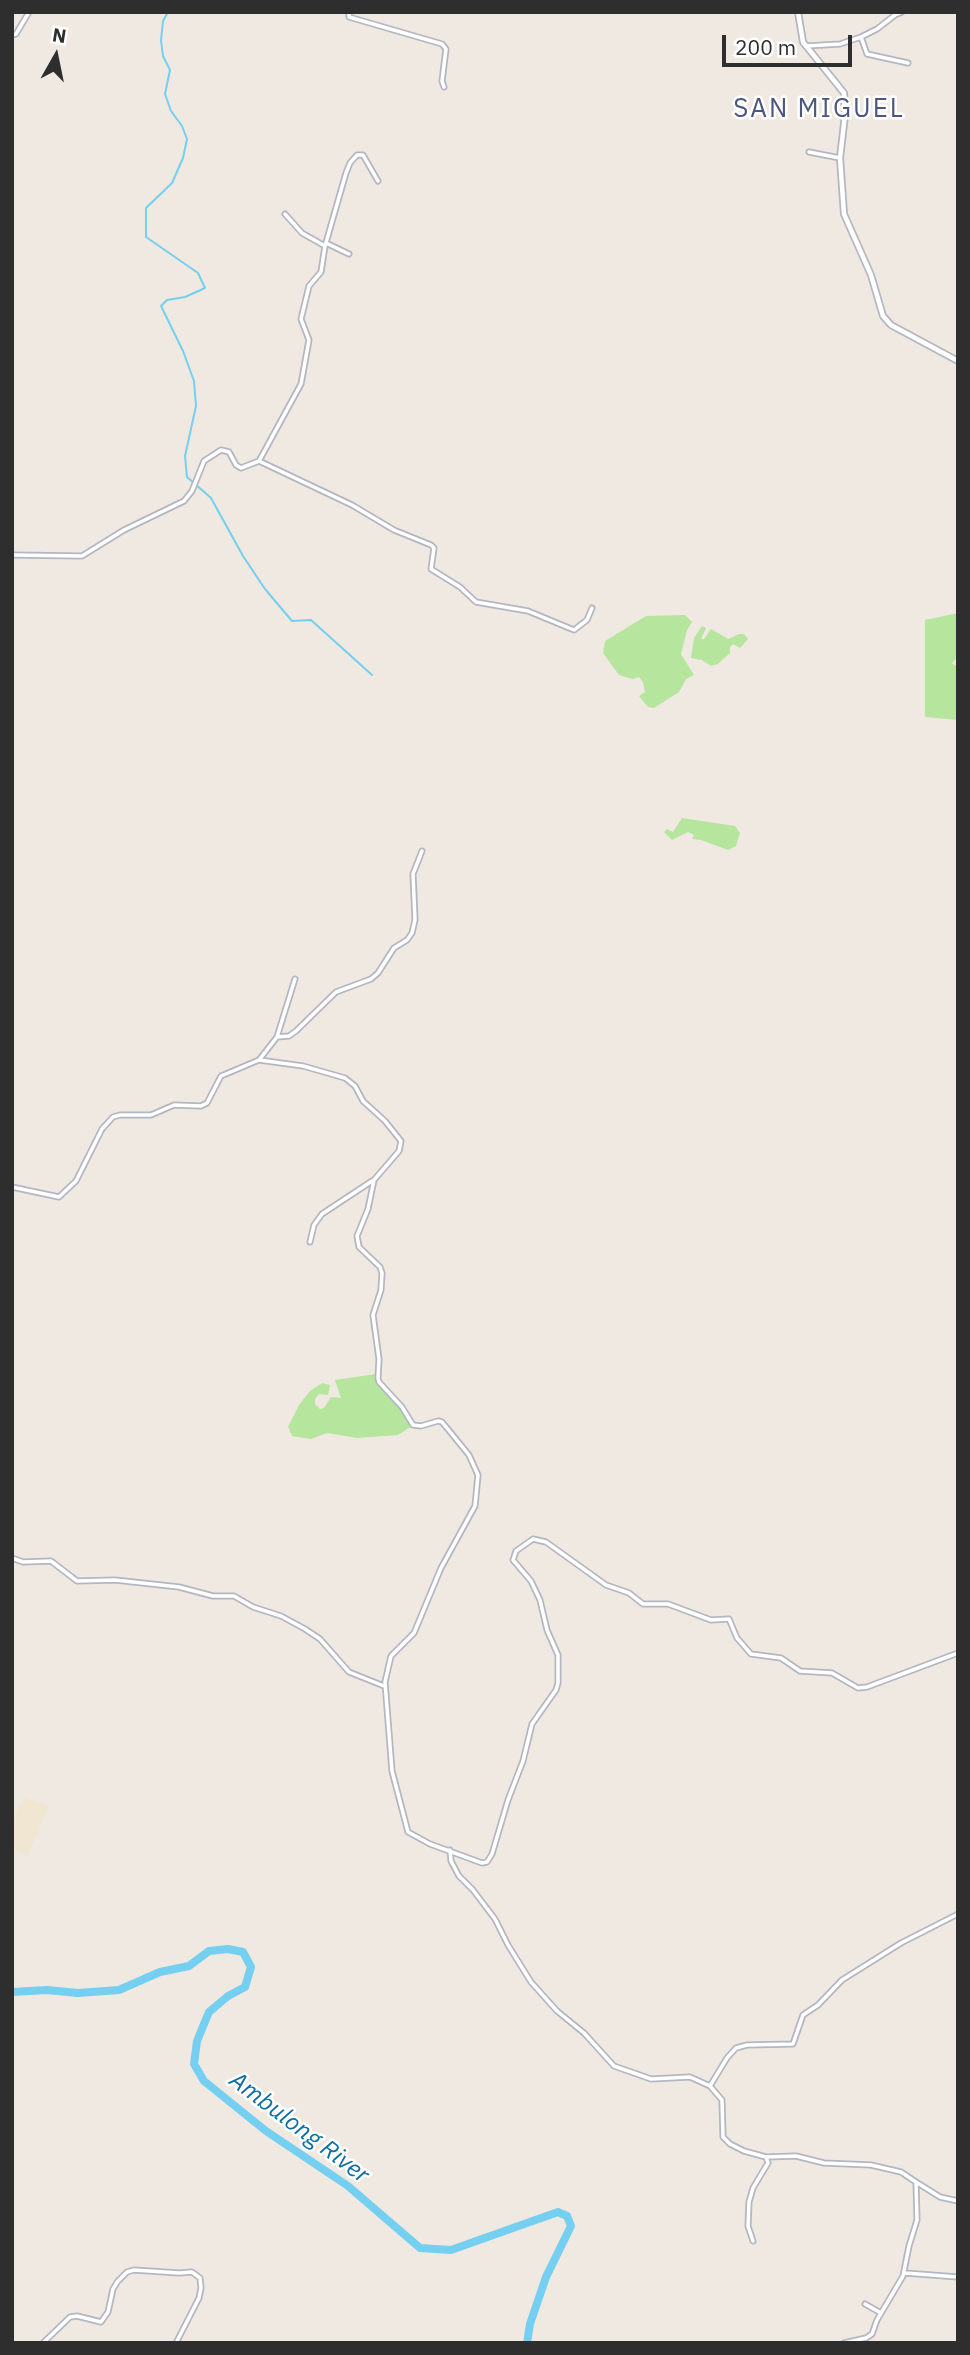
<!DOCTYPE html>
<style>
body{margin:0}
#map{position:relative;width:970px;height:2355px;overflow:hidden;background:#efe9e1;font-family:"IBM Plex Sans",sans-serif}
canvas{display:block}
.frame{position:absolute;inset:0;border:14px solid #2e2e2e;pointer-events:none}
.north{position:absolute;left:21px;top:21px;width:70px;height:70px;-webkit-text-stroke:5px #fff;paint-order:stroke;rotate:9deg;font-size:19px;font-weight:700;line-height:28px;text-align:center;color:#2e2e2e}
.north::after{content:'';display:block;margin:auto;width:24px;height:32px;background:#2e2e2e;clip-path:polygon(50% 0,100% 100%,50% 72%,0 100%)}
.scale{position:absolute;left:722px;top:35px;width:130px;height:32px;box-sizing:border-box;border:4px solid #2e2e2e;border-top:0;padding-left:9px;font-size:21px;line-height:24px;white-space:nowrap;color:#2e2e2e;-webkit-text-stroke:5px #fff;paint-order:stroke}
</style>
<div id="map">
<canvas width="970" height="2355"></canvas>
<div class="frame"></div>
<div class="north">N</div>
<div class="scale">200 m</div>
</div>
<script>
const context = document.querySelector('canvas').getContext('2d');
context.lineJoin = 'round';
function fill(path, color) { context.fillStyle = color; context.fill(path, 'evenodd'); }
const toPath = rows => new Path2D(rows.map(r => 'M' + r).join(''));
function trace(path, color, width, dash) { context.strokeStyle = color; context.lineWidth = width; context.lineCap = dash ? 'butt' : 'round'; context.setLineDash(dash || []); context.stroke(path); }
function write(font, color, halo, rows, align = 'center') {
  context.font = font + ' "IBM Plex Sans",sans-serif'; context.lineWidth = 5; context.setLineDash([]); context.textBaseline = 'middle'; context.strokeStyle = halo; context.fillStyle = color; for (const [text, x, y, turn = 0] of rows) {
    context.save(); context.translate(x, y); context.rotate((+turn || 0) * Math.PI / 180); context.textAlign = isNaN(turn) ? turn : align; if (halo) context.strokeText(text, 0, 0); context.fillText(text, 0, 0); context.restore();
  }
}
const education = toPath([
 [24,1797,49,1806,28,1856,12,1848,12,1823]
]);
const green = toPath([
 [958,613,958,657,952,663,958,667,958,720,925,717,925,620],
 [685,615,692,622,687,630,681,654,694,675,686,679,679,692,654,708,648,707,639,696,645,692,643,682,639,677,633,679,619,675,603,653,605,641,646,616],
 [702,626,706,628,701,639,704,639,711,629,728,639,739,634,744,634,748,639,740,648,733,644,730,647,730,653,718,664,711,666,702,660,691,658,694,638],
 [682,818,735,826,740,833,736,846,728,850,701,840,692,839,694,835,688,832,672,840,664,832,667,829,673,832],
 [376,1374,378,1380,394,1398,412,1426,398,1435,357,1438,327,1433,311,1439,292,1436,288,1427,299,1405,310,1391,322,1383,330,1385,328,1395,319,1394,315,1399,315,1404,320,1409,324,1408,331,1397,341,1398,335,1380]
]);
const stream = toPath([
 [168,12,163,21,161,40,163,56,170,70,165,94,171,111,182,126,187,139,183,158,172,183,146,208,146,237,198,273,205,288,185,297,167,300,161,306,183,351,194,381,196,406,185,456,187,477,211,498,243,556,265,589,292,621,311,620,372,675]
]);
const river = toPath([
 [12,1992,47,1990,78,1993,119,1990,160,1972,189,1966,209,1951,228,1949,243,1952,251,1967,245,1987,228,1996,209,2012,197,2041,194,2064,204,2081,266,2131,348,2186,420,2248,451,2250,558,2212,567,2216,571,2226,546,2277,530,2324,527,2343]
]);
const minor = toPath([
 [349,12,349,17,442,44,446,49,442,81,444,87],
 [12,35,16,34,29,12],
 [861,37,867,54,908,63],
 [806,46,840,44,861,37,877,29,895,15,902,12],
 [809,152,840,158],
 [285,214,302,233,325,246],
 [326,243,349,254],
 [259,461,352,505,394,530,431,545,434,548,431,569,460,587,476,602,528,611,574,630,587,620,592,608],
 [12,555,82,556,124,530,184,501,192,491,204,461,221,450,229,452,236,465,241,468,259,461,301,384,309,340,301,319,309,286,321,272,325,246,346,173,350,163,357,155,363,155,378,181],
 [277,1037,295,979],
 [259,1060,303,1066,345,1078,355,1086,363,1101,385,1121,401,1141,399,1151,374,1180,368,1209,357,1236,359,1247,380,1267,382,1273,381,1290,373,1315,379,1359,378,1378,379,1382,402,1407,413,1425,421,1426,438,1421,442,1422,469,1455,478,1475,475,1506,441,1568,414,1633,391,1656,385,1682,392,1771,408,1832,430,1844,482,1863,487,1862,492,1854,508,1800,523,1761,532,1724,556,1690,558,1683,558,1655,547,1630,540,1600,531,1581,513,1560,516,1551,533,1539,546,1542,606,1585,629,1593,643,1604,668,1604,711,1620,729,1619,737,1638,751,1654,781,1658,800,1671,832,1673,858,1688,867,1687,958,1653],
 [12,1187,59,1197,76,1181,102,1129,113,1117,120,1115,151,1115,174,1105,201,1106,207,1103,221,1076,259,1060,277,1037,289,1036,296,1031,336,992,371,979,378,973,394,948,407,940,412,933,415,920,413,874,422,851],
 [310,1242,314,1225,322,1214,372,1181],
 [12,1558,23,1562,51,1561,77,1581,115,1580,179,1587,213,1596,234,1596,253,1607,281,1616,305,1629,320,1639,349,1672,384,1686],
 [450,1850,451,1861,459,1876,473,1890,495,1919,508,1945,531,1982,557,2011,584,2033,614,2066,651,2079,690,2077,710,2086,722,2100,723,2137,730,2144,744,2151,766,2157,796,2156,824,2163,871,2165,901,2172,916,2182,917,2220,909,2246,903,2276,877,2320,872,2334,866,2338,844,2343],
 [710,2086,727,2058,736,2048,747,2045,793,2044,803,2015,818,2005,842,1980,901,1943,958,1914],
 [916,2182,940,2197,958,2201],
 [753,2241,748,2226,749,2202,753,2188,768,2163,766,2157],
 [905,2273,958,2277],
 [865,2304,881,2313],
 [43,2343,70,2317,77,2316,101,2322,108,2312,113,2289,118,2281,127,2272,134,2270,179,2273,192,2272,200,2278,201,2288,199,2298,176,2343]
]);
const tertiary = toPath([
 [798,12,803,42,844,93,845,115,840,158,844,214,871,275,883,316,891,325,958,361]
]);
const waterNames = [
 ["Ambulong River",299,2128,37]
];
const quarterNames = [
 ["SAN MIGUEL",819,109]
];
fill(education, '#f0e6d1');
fill(green, '#b6e59e');
trace(stream, '#75cff0', 2);
trace(river, '#75cff0', 8);
trace(minor, '#b4b7c1', 7);
trace(tertiary, '#b4b7c1', 8);
trace(minor, '#fff', 3.5);
trace(tertiary, '#fff', 4.5);
write('italic 24px', '#0d6fa3', '#fff', waterNames);
context.letterSpacing = '2px';
write('26px', '#4d5680', '#fff', quarterNames);
context.letterSpacing = '0px';
</script>
